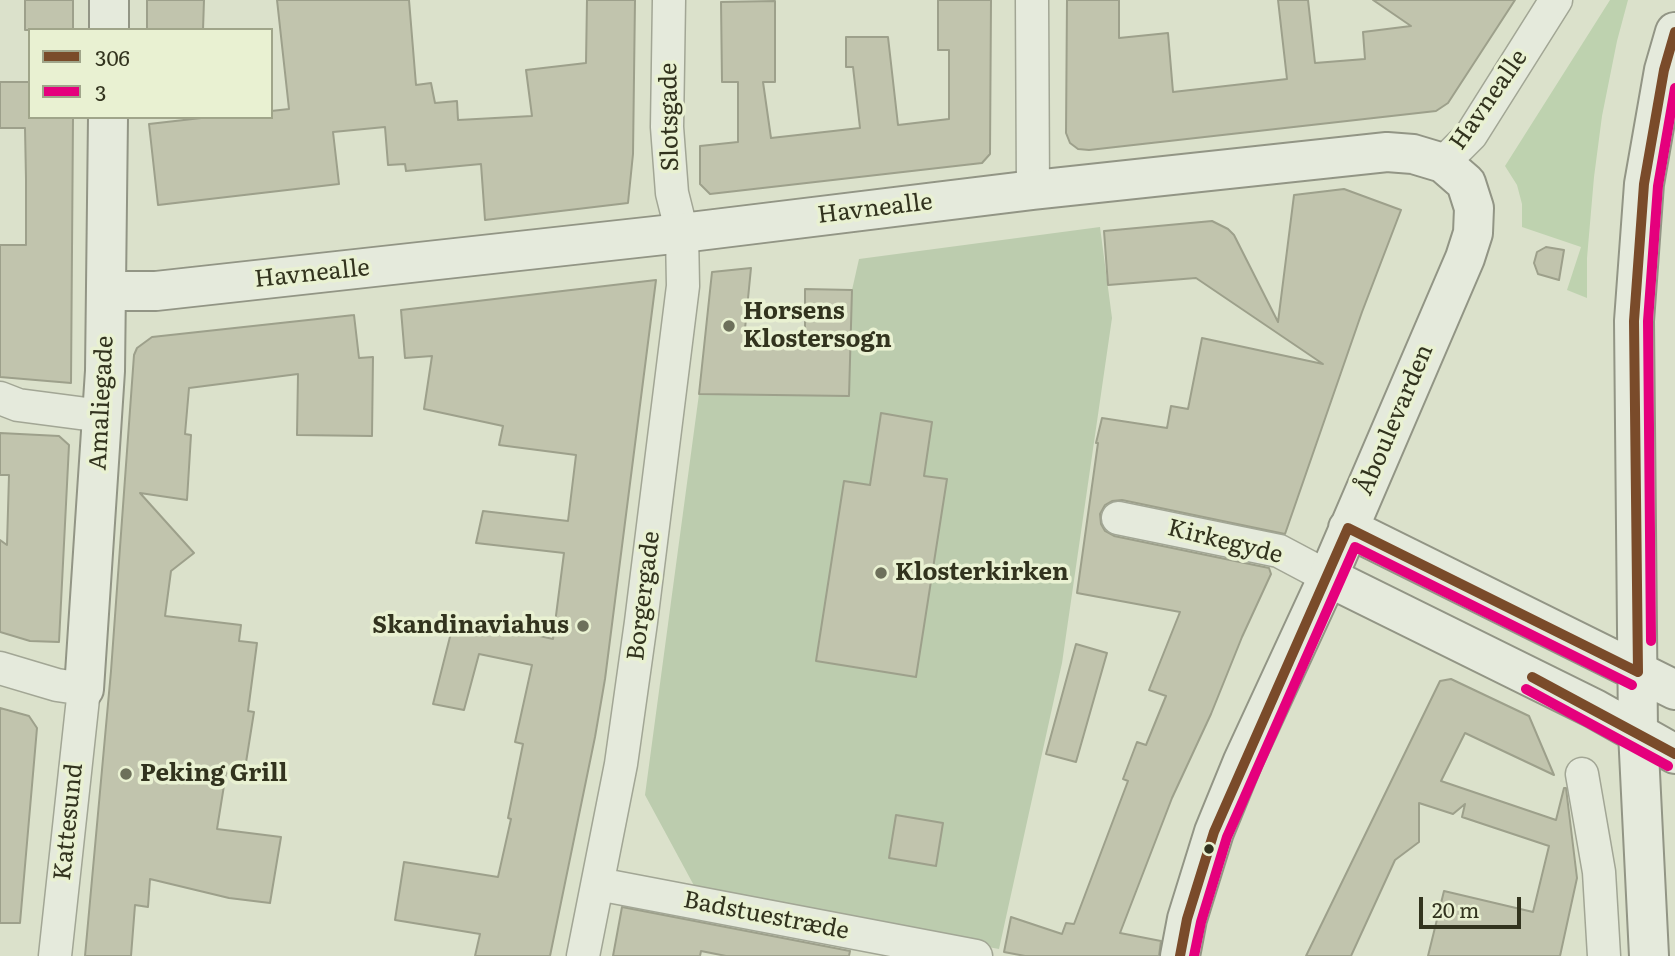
<!DOCTYPE html>
<meta charset="utf-8">
<style>
body{margin:0}
#map{position:relative;width:1675px;height:956px;overflow:hidden;background:#dbe1cb;font-family:Literata,serif}
canvas{display:block}
.legend{position:absolute;left:28px;top:28px;width:245px;height:91px;box-sizing:border-box;background:#e9f1d2;border:2px solid #a0a58a;margin:0;padding:9px 12px;list-style:none;font-size:21px;color:#32331e}
.legend li{display:flex;align-items:center;gap:14px;height:35px}
.legend b{width:35px;border:2px solid #a0a58a}
.scale{position:absolute;left:1419px;top:897px;width:102px;height:32px;box-sizing:border-box;border:4px solid #32331e;border-top:0;padding-left:9px;font-size:21px;line-height:24px;white-space:nowrap;color:#32331e;-webkit-text-stroke:5px #e9f1d2;paint-order:stroke}
</style>
<div id="map">
<canvas width="1675" height="956"></canvas>
<ul class="legend">
<li><b style="height:9px;background:#7a4b2a"></b>306</li>
<li><b style="height:9px;background:#e5007d"></b>3</li>
</ul>
<div class="scale">20 m</div>
</div>
<script>
const context = document.querySelector('canvas').getContext('2d');
context.lineJoin = 'round';
function fill(path, color) { context.fillStyle = color; context.fill(path, 'evenodd'); }
const toPath = rows => new Path2D(rows.map(r => 'M' + r).join(''));
function trace(path, color, width, dash) { context.strokeStyle = color; context.lineWidth = width; context.lineCap = dash ? 'butt' : 'round'; context.setLineDash(dash || []); context.stroke(path); }
function write(font, color, halo, rows, align = 'center') {
  context.font = font + ' Literata,serif'; context.lineWidth = 7; context.setLineDash([]); context.textBaseline = 'middle'; context.strokeStyle = halo; context.fillStyle = color; for (const [text, x, y, turn = 0] of rows) {
    context.save(); context.translate(x, y); context.rotate((+turn || 0) * Math.PI / 180); context.textAlign = isNaN(turn) ? turn : align; if (halo) context.strokeText(text, 0, 0); context.fillText(text, 0, 0); context.restore();
  }
}
const green = toPath([
 [1610,0,1628,0,1617,41,1602,116,1594,177,1587,258,1587,298,1567,290,1581,247,1522,227,1522,204,1517,185,1505,166]
]);
const cemetery = toPath([
 [1100,227,1112,318,1062,663,999,949,698,893,645,795,699,394,849,396,852,290,859,259]
]);
const building = toPath([
 [25,0,73,0,73,30,25,30,25,0],
 [147,0,204,0,203,30,147,30,147,0],
 [277,0,409,0,416,85,431,83,435,103,457,101,458,120,532,116,526,70,586,63,587,0,635,0,633,154,628,203,485,220,481,164,406,171,405,164,388,165,385,127,333,132,339,184,158,205,149,124,210,117,271,117,271,111,289,109,277,0],
 [938,0,991,0,990,154,982,163,710,194,700,184,700,146,738,142,738,82,722,82,721,2,775,1,775,82,763,82,771,138,860,128,853,67,846,67,846,37,888,37,898,125,949,119,949,50,938,50,938,0],
 [1067,0,1119,0,1119,38,1168,33,1173,92,1287,79,1278,0,1308,0,1315,63,1365,59,1363,32,1411,26,1373,0,1515,0,1448,103,1436,111,1089,150,1078,149,1070,143,1066,133,1067,0],
 [0,82,30,82,30,117,73,117,71,383,0,377,0,245,26,245,26,179,25,128,0,128,0,82],
 [1344,189,1401,210,1362,312,1285,534,1122,500,1112,501,1105,505,1100,514,1101,524,1105,531,1114,536,1269,568,1271,574,1242,637,1211,714,1172,798,1120,933,1161,941,1159,956,1025,956,1004,952,1011,917,1062,934,1066,923,1074,924,1128,781,1123,779,1137,742,1146,745,1166,696,1149,690,1180,612,1077,593,1098,443,1096,443,1102,418,1167,428,1171,406,1188,409,1202,338,1323,364,1196,278,1108,285,1104,231,1212,221,1228,229,1234,235,1278,322,1294,195,1344,189],
 [1546,247,1564,250,1559,280,1538,274,1534,263,1537,252,1546,247],
 [751,268,744,339,805,338,805,289,852,290,849,396,699,394,712,272,751,268],
 [656,280,605,679,595,737,550,956,475,956,480,934,395,920,404,862,498,877,511,819,508,818,523,744,515,742,532,665,479,654,464,710,433,704,455,617,553,639,564,553,476,543,483,511,568,521,576,455,499,445,503,426,424,409,432,356,405,358,401,310,656,280],
 [354,315,359,358,373,357,372,436,297,435,298,374,189,388,185,434,191,435,187,500,140,493,194,553,171,571,165,616,241,625,239,641,257,643,248,711,254,712,244,775,226,773,217,829,281,837,270,903,229,898,150,879,148,907,135,905,131,956,85,956,111,671,134,355,137,348,152,337,354,315],
 [881,413,932,422,924,476,947,479,916,677,816,661,844,481,870,485,881,413],
 [0,433,59,436,69,445,59,642,30,641,0,632,0,540,7,545,9,475,0,475,0,433],
 [1076,644,1107,653,1076,762,1046,754,1076,644],
 [1451,679,1529,716,1554,775,1465,733,1441,781,1556,820,1564,788,1566,788,1577,878,1560,956,1428,956,1444,891,1533,912,1549,846,1462,817,1465,804,1453,814,1419,803,1419,842,1395,860,1351,956,1306,956,1440,681,1451,679],
 [0,708,29,716,37,728,20,923,0,923,0,708],
 [896,815,943,823,936,866,889,858,896,815],
 [622,907,850,951,849,956,726,956,701,951,700,956,613,956,622,907]
]);
const street = toPath([
 [1032,0,1033,190],
 [1443,163,1471,135,1556,0],
 [0,398,18,405,102,416],
 [1118,518,1279,551,1328,577],
 [0,668,57,685,84,689,55,956],
 [1582,774,1599,872,1604,956],
 [598,884,976,956],
 [583,956,621,764,641,622,683,286,682,233,672,193,667,127,669,0]
]);
const secondary = toPath([
 [109,30,109,0],
 [107,291,156,291,682,233,1033,190,1387,152,1413,154,1443,163,1466,183,1474,208,1473,233,1465,258,1328,577,1243,761,1214,832,1187,919,1180,956],
 [1348,528,1675,690],
 [1328,577,1595,709,1675,754],
 [84,689,105,371,108,117],
 [1649,956,1638,732,1634,321,1644,184,1664,70,1675,32]
]);
const bus1 = toPath([
 [1532,677,1675,754],
 [1180,956,1187,919,1214,832,1348,528,1638,672,1634,321,1644,184,1664,70,1675,32]
]);
const bus2 = toPath([
 [1651,641,1648,321,1658,186,1675,88],
 [1526,689,1668,766],
 [1194,956,1201,922,1227,837,1355,547,1632,685]
]);
const markers = [
 [729,326,7,"#6d705b"],
 [881,573,7,"#6d705b"],
 [583,626,7,"#6d705b"],
 [126,774,7,"#6d705b"],
 [1209,849,6,"#32331e"]
];
const streetNames = [
 ["Havnealle",1489,100,-55],
 ["Slotsgade",670,117,-91],
 ["Havnealle",875,209,-7],
 ["Havnealle",312,274,-6],
 ["Amaliegade",102,403,-87],
 ["Åboulevarden",1395,420,-67],
 ["Kirkegyde",1225,542,14],
 ["Borgergade",644,596,-83],
 ["Kattesund",69,822,-84],
 ["Badstuestræde",766,916,11]
];
const poiNames = [
 ["Horsens",743,312],
 ["Klostersogn",743,340],
 ["Klosterkirken",895,573],
 ["Skandinaviahus",569,626,"right"],
 ["Peking Grill",140,774]
];
fill(green, '#bed2af');
fill(cemetery, '#bcccae');
fill(building, '#c1c4ad');
trace(building, '#9da08b', 2);
trace(street, '#a2a695', 35);
trace(secondary, '#929585', 42);
trace(street, '#e5eadc', 32);
trace(secondary, '#e5eadc', 38);
trace(bus1, '#7a4b2a', 10);
trace(bus2, '#e5007d', 10);
for (const [x, y, r, color] of markers) { const dot = new Path2D(); dot.arc(x, y, r, 0, 2 * Math.PI); context.fillStyle = color; context.fill(dot); trace(dot, '#e9f1d2', 2.5); }
write('24px', '#32331e', '#e9f1d2', streetNames);
write('bold 24px', '#32331e', '#e9f1d2', poiNames, 'left');
</script>
